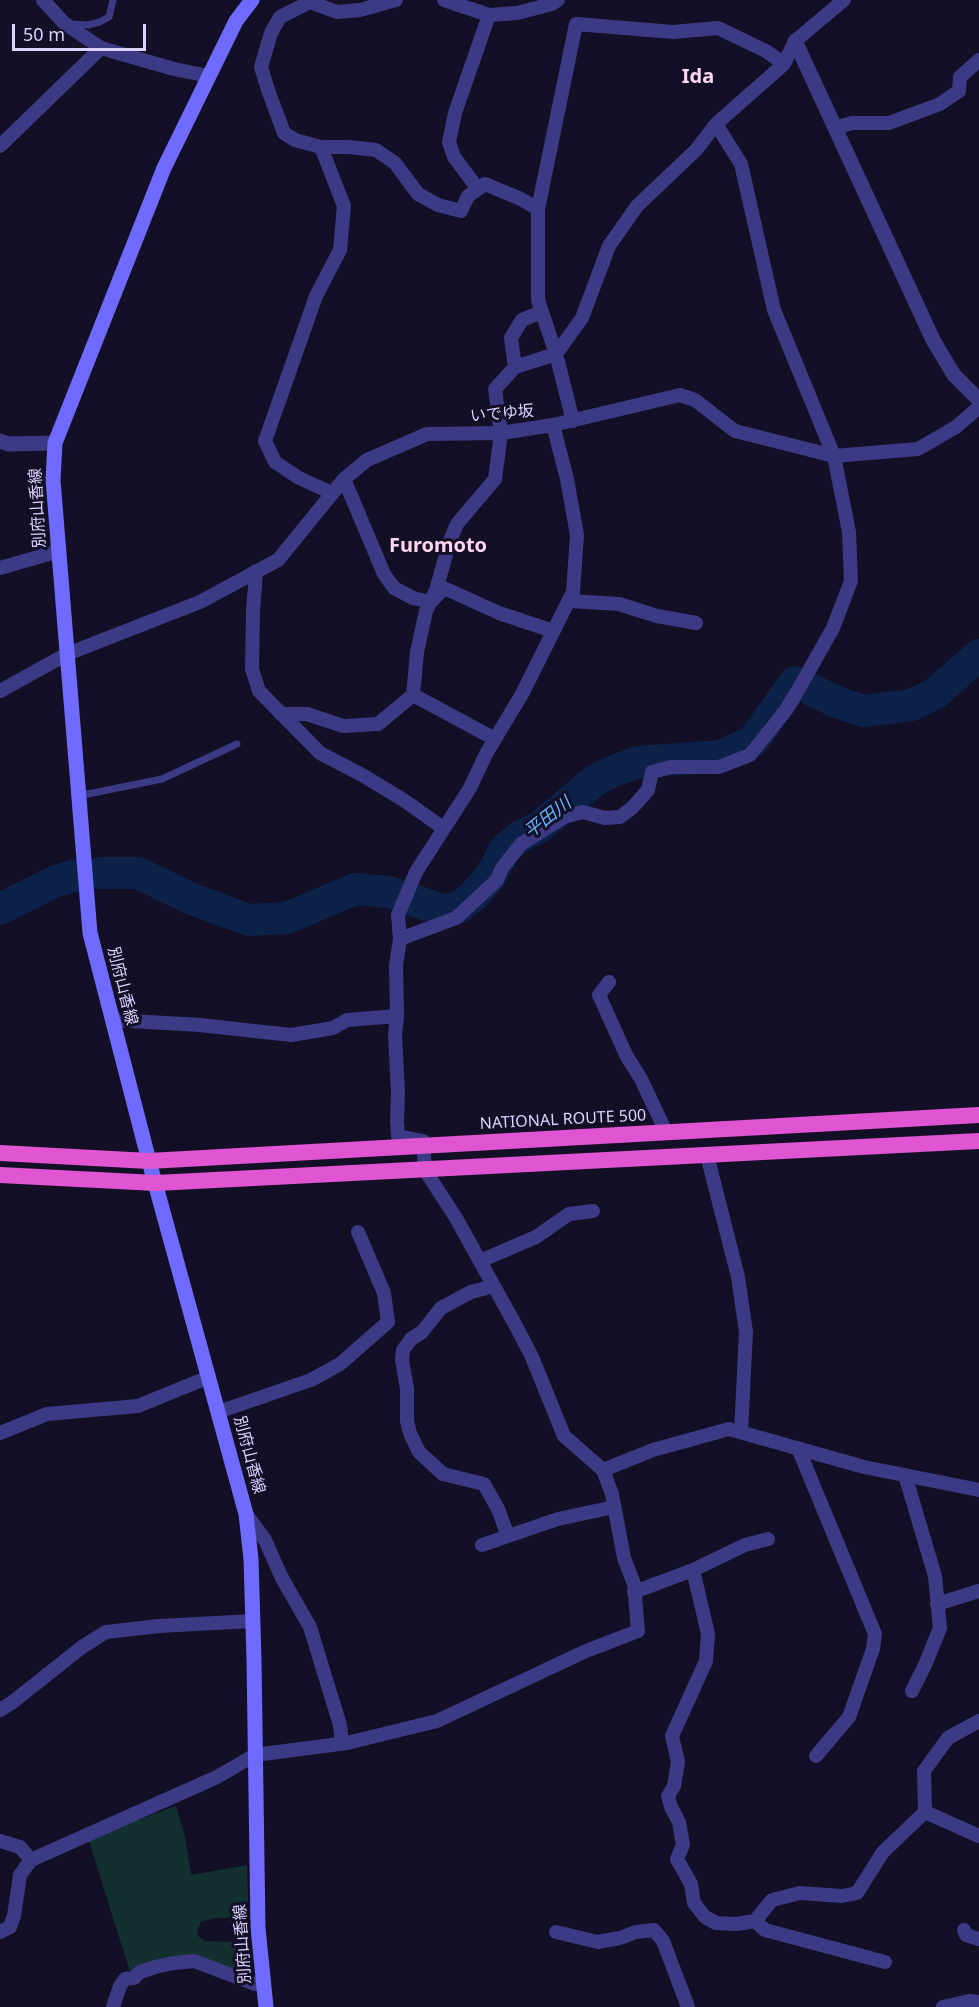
<!DOCTYPE html>
<meta charset="utf-8">
<style>
body{margin:0}
#map{position:relative;width:979px;height:2007px;overflow:hidden;background:#130f26;font-family:"Noto Sans",sans-serif}
canvas{display:block}
.scale{position:absolute;left:12px;top:24px;width:134px;height:27px;box-sizing:border-box;border:3px solid #d9d4ff;border-top:0;padding-left:8px;font-size:18px;line-height:21px;white-space:nowrap;color:#d9d4ff;-webkit-text-stroke:4px #130f26;paint-order:stroke}
</style>
<div id="map">
<canvas width="979" height="2007"></canvas>
<div class="scale">50 m</div>
</div>
<script>
const context = document.querySelector('canvas').getContext('2d');
context.lineJoin = 'round';
function fill(path, color) { context.fillStyle = color; context.fill(path, 'evenodd'); }
const toPath = rows => new Path2D(rows.map(r => 'M' + r).join(''));
function trace(path, color, width, dash) { context.strokeStyle = color; context.lineWidth = width; context.lineCap = dash ? 'butt' : 'round'; context.setLineDash(dash || []); context.stroke(path); }
function write(font, color, halo, rows, align = 'center') {
  context.font = font + ' "Noto Sans","Noto Sans JP",sans-serif'; context.lineWidth = 6; context.setLineDash([]); context.textBaseline = 'middle'; context.strokeStyle = halo; context.fillStyle = color; for (const [text, x, y, turn = 0] of rows) {
    context.save(); context.translate(x, y); context.rotate((+turn || 0) * Math.PI / 180); context.textAlign = isNaN(turn) ? turn : align; if (halo) context.strokeText(text, 0, 0); context.fillText(text, 0, 0); context.restore();
  }
}
const green = toPath([
 [176,1806,185,1836,191,1875,247,1865,249,1926,242,1931,234,1930,229,1918,215,1918,201,1922,197,1930,198,1936,205,1941,233,1942,249,1945,252,1980,190,1956,131,1975,88,1838]
]);
const river = toPath([
 [101,873,138,873,192,899,249,920,287,918,355,889,389,892,445,911,459,907,472,897,490,877,505,849,521,836,541,826,593,782,609,773,638,762,721,756,753,741,795,682,839,703,864,711,912,705,936,693,979,655],
 [0,909,56,881,81,874]
]);
const service = toPath([
 [71,24,88,25,100,22,109,17,113,0],
 [78,796,162,779,237,744]
]);
const minor = toPath([
 [43,0,64,23,101,48,174,69,208,76],
 [396,0,360,10,337,12,310,2,280,17,271,33,261,67,268,90,284,133,295,140,321,147,349,147,376,150,395,163,418,194,438,205,461,211,468,196,478,189],
 [444,0,489,15,517,13,552,4,558,0],
 [489,15,455,113,449,142,454,157,478,189,485,184,521,199,538,209],
 [835,128,852,123,889,123,940,104,959,91,960,77,979,60],
 [0,146,101,48],
 [321,147,344,206,340,250,316,296,265,441,275,462,299,478,332,493],
 [515,367,511,338,522,320,541,312],
 [573,421,556,354,538,300,538,209,576,24,673,32,718,28,766,51,784,64],
 [344,479,384,574,394,588,413,598,431,602,444,588,499,613,553,631],
 [0,568,59,551],
 [256,571,253,612,252,669,259,691,320,753,364,776,405,801,443,828],
 [570,601,619,604,657,616,696,623],
 [0,691,67,654,200,602,278,560,344,479,367,460,427,434,501,433,553,425,680,395,695,400,735,431,834,456,918,449,956,427,979,407],
 [413,695,495,739],
 [281,714,307,714,343,726,378,724,413,695,417,652,426,611,436,590,450,541,457,524,495,479,501,433,495,389,515,367,556,354,582,318,609,246,637,206,696,150,716,124,784,64,795,41,844,0],
 [400,939,456,918,497,880,502,868,521,844,564,817,583,812,605,818,620,817,632,808,648,790,652,772,671,767,719,767,750,755,786,710,797,692,833,628,851,581,849,532,834,456,774,310,741,164,716,124],
 [609,982,599,995,626,1055,641,1079,666,1132],
 [113,1020,200,1025,291,1035,333,1028,347,1020,397,1016],
 [707,1155,738,1277,746,1332,741,1432],
 [480,1261,536,1237,569,1214,593,1211],
 [494,1286,471,1292,441,1308,422,1332,411,1339,403,1350,402,1360,407,1389,407,1421,410,1433,419,1452,443,1474,484,1484,498,1509,508,1536],
 [218,1412,311,1380,340,1364,388,1322,384,1293,358,1232],
 [0,1433,47,1414,138,1406,209,1377],
 [798,1448,875,1634,873,1649,849,1717,816,1756],
 [603,1470,653,1450,729,1429,864,1467,979,1490],
 [905,1475,935,1576,940,1628,925,1665,912,1691],
 [246,1514,265,1540,282,1578,310,1627,340,1725,342,1743],
 [482,1545,558,1519,614,1507],
 [693,1570,708,1634,706,1661,672,1736,678,1762,674,1786,668,1796,671,1807,679,1822,683,1845,677,1859,691,1884,694,1903,705,1917,716,1923,737,1924,755,1921,772,1900,800,1893,842,1896,857,1893,883,1852,925,1812,924,1771,948,1738,979,1721],
 [634,1592,693,1570,745,1545,768,1539],
 [937,1604,979,1591],
 [0,1710,14,1701,82,1647,106,1632,159,1626,253,1621],
 [925,1812,979,1836],
 [0,1841,20,1847,31,1860],
 [755,1921,765,1930,885,1962],
 [964,1930,966,1935,979,1939],
 [0,1932,10,1927,14,1916,20,1875,31,1860,217,1777,255,1755,347,1743,437,1721,586,1651,638,1631,634,1584,624,1558,612,1494,603,1470,564,1436,532,1357,516,1326,456,1218,425,1170,423,1141,398,1136,397,1121,398,1093,395,1035,397,1016,396,965,400,939,398,915,416,872,470,788,486,754,522,694,573,592,577,535,567,479,553,425],
 [556,1932,598,1942,620,1938,636,1932,654,1930,663,1941,688,2007],
 [113,2007,120,1986,125,1979,134,1978,140,1972,155,1967,174,1963,194,1961,255,1984,264,1984],
 [943,2007,969,2001,979,2002]
]);
const tertiary = toPath([
 [795,41,933,340,954,375,979,400],
 [0,441,9,444,55,443]
]);
const secondary = toPath([
 [252,0,236,21,164,168,55,443,53,480,90,933,149,1161,246,1514,251,1559,254,1660,258,1928,266,2007]
]);
const trunk = toPath([
 [0,1153,149,1161,979,1115],
 [0,1175,156,1183,979,1141]
]);
const streetNames = [
 ["いでゆ坂",502,414,-5],
 ["別府山香線",38,508,-93],
 ["別府山香線",122,986,76],
 ["NATIONAL ROUTE 500",563,1120,-3],
 ["別府山香線",249,1455,75],
 ["別府山香線",243,1944,-94]
];
const waterNames = [
 ["平田川",548,818,-38]
];
const quarterNames = [
 ["Ida",698,77],
 ["Furomoto",438,546]
];
fill(green, '#12302f');
trace(river, '#0c2248', 32);
trace(service, '#3d3a85', 7);
trace(minor, '#3d3a85', 14);
trace(tertiary, '#3d3a85', 15);
trace(secondary, '#6f6bff', 15);
trace(trunk, '#e055d1', 16);
write('16px', '#d9d4ff', '#130f26', streetNames);
write('italic 18px', '#62b6ff', '#130f26', waterNames);
write('bold 20px', '#ffd6f0', '#130f26', quarterNames);
</script>
